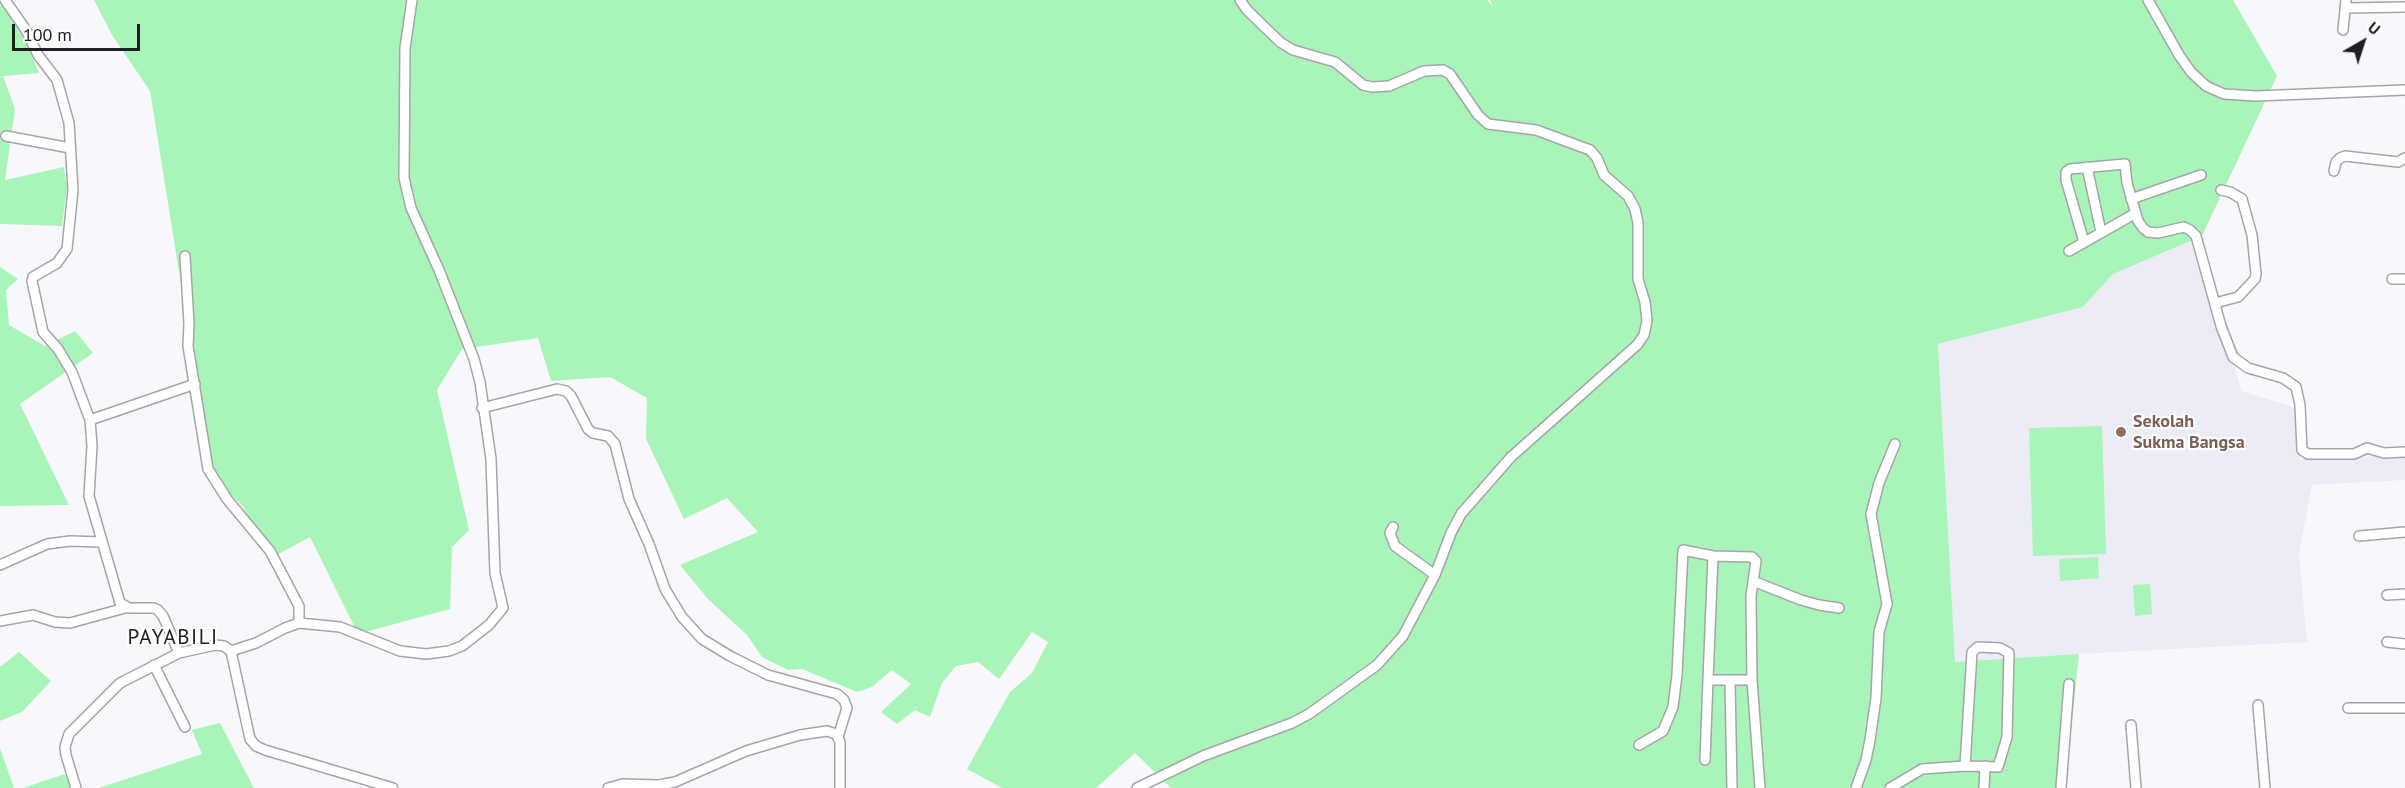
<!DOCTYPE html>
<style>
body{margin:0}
#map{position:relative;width:2405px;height:788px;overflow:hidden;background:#f8f8fc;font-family:"PT Sans",sans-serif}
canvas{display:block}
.north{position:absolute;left:2333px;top:12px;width:60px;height:60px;-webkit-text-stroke:4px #fff;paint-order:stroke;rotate:39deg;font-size:16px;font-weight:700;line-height:24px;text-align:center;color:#202021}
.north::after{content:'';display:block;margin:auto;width:21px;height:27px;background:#202021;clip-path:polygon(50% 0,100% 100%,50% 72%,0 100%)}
.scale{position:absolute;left:12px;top:24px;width:128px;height:27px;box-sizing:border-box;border:3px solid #202021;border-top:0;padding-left:8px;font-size:18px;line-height:21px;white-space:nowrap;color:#202021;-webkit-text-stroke:4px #fff;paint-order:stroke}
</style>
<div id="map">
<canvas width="2405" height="788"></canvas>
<div class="north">U</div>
<div class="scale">100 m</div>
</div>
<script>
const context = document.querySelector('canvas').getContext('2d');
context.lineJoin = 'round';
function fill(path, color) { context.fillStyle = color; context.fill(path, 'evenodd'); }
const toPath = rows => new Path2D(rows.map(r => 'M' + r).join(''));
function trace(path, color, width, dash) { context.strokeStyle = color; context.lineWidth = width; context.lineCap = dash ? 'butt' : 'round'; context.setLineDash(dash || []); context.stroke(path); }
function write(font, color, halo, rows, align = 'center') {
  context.font = font + ' "PT Sans",sans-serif'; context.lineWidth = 4.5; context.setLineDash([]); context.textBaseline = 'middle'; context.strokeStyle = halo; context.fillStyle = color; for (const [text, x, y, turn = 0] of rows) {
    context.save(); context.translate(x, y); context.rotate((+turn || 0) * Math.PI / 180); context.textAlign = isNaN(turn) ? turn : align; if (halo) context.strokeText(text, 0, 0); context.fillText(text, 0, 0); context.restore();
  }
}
const built = toPath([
 [2202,236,2241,391,2300,409,2300,459,2405,455,2405,480,2312,485,2299,553,2307,642,2079,654,1955,663,1938,344,2083,307,2113,274]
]);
const green = toPath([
 [94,0,1487,0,1493,6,1490,0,2233,0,2277,76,2202,236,2113,274,2083,307,1938,344,1955,662,2079,654,2065,788,1171,788,1135,753,1096,788,1002,788,967,769,1010,692,1032,673,1048,642,1032,632,999,679,978,662,956,666,942,683,930,717,915,710,897,724,881,712,911,684,892,670,872,687,857,692,802,669,788,670,762,657,747,635,708,599,680,565,758,532,727,498,684,519,646,439,647,398,610,377,551,381,538,338,462,349,437,390,469,530,452,547,450,609,358,634,310,537,271,558,243,506,212,477,150,91,112,35],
 [0,5,5,8,23,34,39,73,3,76,15,109,5,180,64,167,67,188,62,226,0,224],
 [0,267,18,279,6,290,9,325,45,346,75,331,93,353,20,404,69,505,0,506],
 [2102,426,2106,554,2033,556,2029,428],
 [2098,557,2099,578,2060,581,2059,559],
 [2150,584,2152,614,2135,616,2133,585],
 [19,652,51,681,22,712,0,721,0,667],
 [220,723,254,788,99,788,202,754,192,730],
 [0,748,14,788,0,788],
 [65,774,70,788,23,788]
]);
const minor = toPath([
 [5,0,26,30,38,55,57,80,69,123,73,190,67,249,57,263,33,277,32,281,43,332,58,349,72,372,90,420,92,446,89,496,120,603,129,608,154,608,158,610,163,616,179,653,215,645,224,646,231,651,250,739,256,746,265,750,393,788],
 [2148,0,2179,55,2191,72,2206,86,2224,94,2256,96,2405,90],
 [2346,8,2405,7],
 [2343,30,2346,0],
 [6,136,70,148],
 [2087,167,2101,232],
 [2334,171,2336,162,2340,158,2345,156,2398,162,2405,158],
 [2131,199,2201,175],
 [2084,242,2066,180,2066,172,2070,169,2125,164,2127,183,2138,221,2143,228,2148,232,2158,233,2184,227,2190,230,2196,236,2221,326,2233,357,2248,368,2283,378,2296,387,2300,405,2302,450,2308,454,2354,454,2367,448,2384,453,2405,452],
 [2069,251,2136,213],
 [185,256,189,324,188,346,208,469,227,499,270,551,299,606,299,623],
 [2392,279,2405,279],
 [2215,303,2238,297,2255,279,2256,274,2252,235,2242,199,2230,192,2221,190],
 [482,408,557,389,566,391,571,396,588,429,593,433,608,436,615,444,629,499,649,544,665,589,682,617,702,639,730,656,768,675,837,694,844,700,847,708,838,737],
 [90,420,195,384],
 [1393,527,1390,533,1395,546,1435,575],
 [2359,536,2405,532],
 [1713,556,1708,680,1752,680],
 [0,565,47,544,70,541,102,542],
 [1753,581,1801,600,1819,605,1839,608],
 [2387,595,2405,594],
 [0,621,33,615,55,622,70,623,125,608],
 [2387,642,2405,644],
 [1978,647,2000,648,2009,653,2007,737,1998,767,1965,766,1972,652,1978,647],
 [231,651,256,643,285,628,299,623,340,627,400,651,426,654,449,651,462,646,489,625,503,608,495,573,491,459,480,382,474,359,439,270,411,208,404,178,405,48,412,0],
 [154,665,185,727],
 [1730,680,1732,788],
 [2258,705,2265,788],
 [2348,708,2405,708],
 [2131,725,2136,788],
 [1639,745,1663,731,1673,707,1677,675,1683,550,1713,556,1752,557,1756,561,1751,596,1752,680,1760,788],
 [1705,760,1708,680],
 [76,788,66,755,65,747,69,734,120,683,179,653],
 [608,788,623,784,659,785,675,782,746,751,800,735,827,731,836,734,840,742,840,788],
 [1137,788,1203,756,1292,723,1309,714,1377,665,1403,636,1435,575,1451,533,1461,514,1511,457,1637,345,1644,335,1647,321,1645,302,1638,279,1638,223,1635,209,1628,196,1604,175,1597,158,1590,150,1536,130,1488,124,1478,115,1450,74,1443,70,1424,71,1389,86,1372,87,1363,85,1335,62,1293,50,1280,42,1247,10,1240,0],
 [1856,788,1866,760,1870,740,1876,698,1879,632,1887,604,1871,514,1879,483,1895,444],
 [1890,788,1922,769,1965,766],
 [1984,788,1985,766],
 [2061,788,2069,684]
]);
const markers = [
 [2121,432,6,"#8d6e63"]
];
const educationNames = [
 ["Sekolah",2133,422],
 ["Sukma Bangsa",2133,443]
];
const quarterNames = [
 ["PAYABILI",173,638]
];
fill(built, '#ececf7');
fill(green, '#a8f4b9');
trace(minor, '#a5a5a9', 12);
trace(minor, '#fff', 9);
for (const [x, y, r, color] of markers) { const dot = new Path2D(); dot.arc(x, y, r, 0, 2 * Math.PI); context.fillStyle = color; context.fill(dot); trace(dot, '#fff', 2); }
write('bold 18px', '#785e54', '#fff', educationNames, 'left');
context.letterSpacing = '1.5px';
write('21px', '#202021', '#fff', quarterNames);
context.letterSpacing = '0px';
</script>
